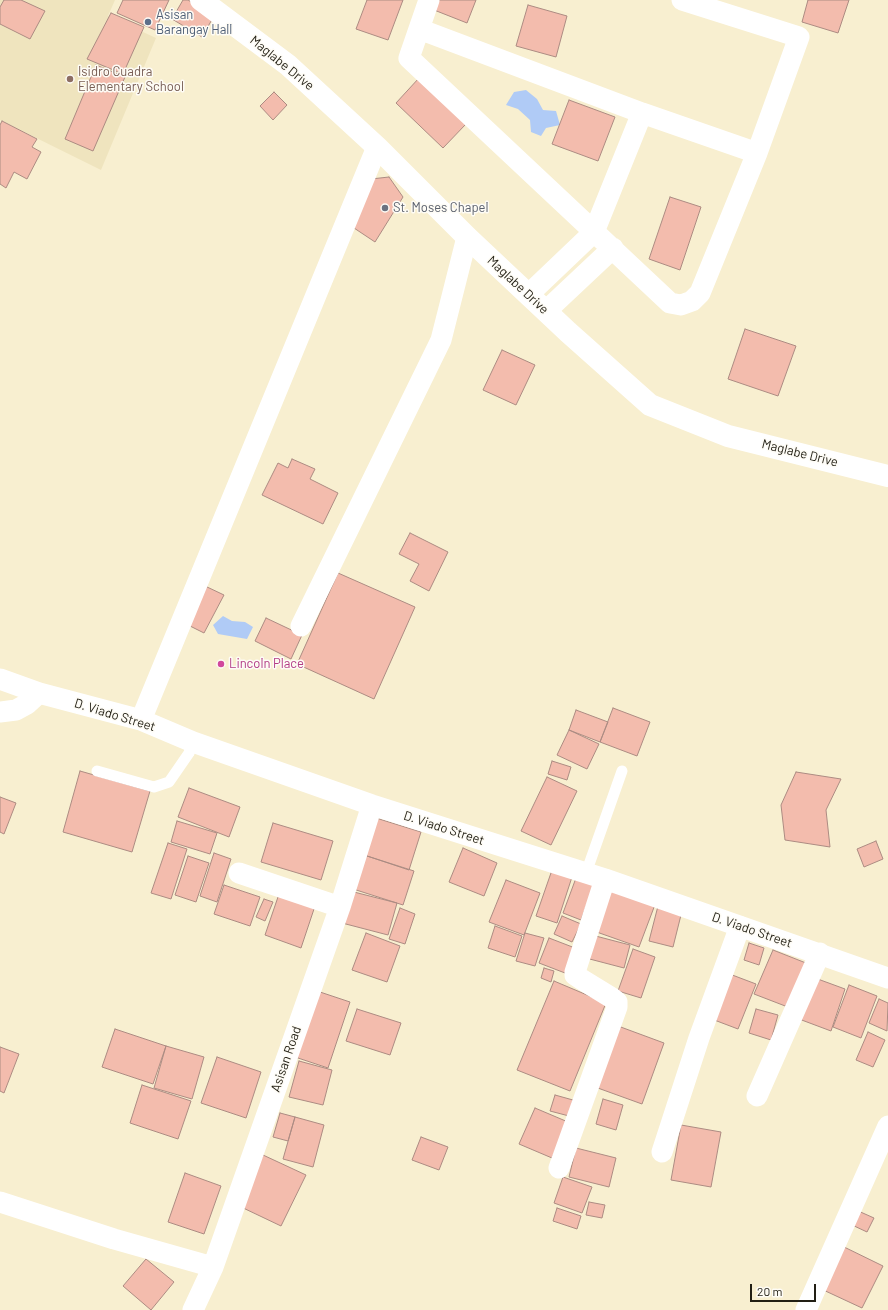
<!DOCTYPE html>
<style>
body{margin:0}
#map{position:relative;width:888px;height:1310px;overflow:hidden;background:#f8efd0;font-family:Barlow,sans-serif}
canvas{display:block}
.scale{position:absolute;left:750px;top:1284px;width:66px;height:18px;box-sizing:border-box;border:2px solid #221f14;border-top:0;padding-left:5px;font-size:12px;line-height:14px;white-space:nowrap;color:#221f14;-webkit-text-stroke:3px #fefcf6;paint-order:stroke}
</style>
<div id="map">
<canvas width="888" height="1310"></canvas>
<div class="scale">20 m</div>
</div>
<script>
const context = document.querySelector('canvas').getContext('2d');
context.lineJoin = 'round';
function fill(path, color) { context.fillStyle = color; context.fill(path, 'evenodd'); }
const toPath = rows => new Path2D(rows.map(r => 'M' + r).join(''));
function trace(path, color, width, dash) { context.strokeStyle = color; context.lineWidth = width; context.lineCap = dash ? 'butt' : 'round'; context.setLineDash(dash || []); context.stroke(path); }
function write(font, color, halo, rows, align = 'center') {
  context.font = font + ' Barlow,sans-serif'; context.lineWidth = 3; context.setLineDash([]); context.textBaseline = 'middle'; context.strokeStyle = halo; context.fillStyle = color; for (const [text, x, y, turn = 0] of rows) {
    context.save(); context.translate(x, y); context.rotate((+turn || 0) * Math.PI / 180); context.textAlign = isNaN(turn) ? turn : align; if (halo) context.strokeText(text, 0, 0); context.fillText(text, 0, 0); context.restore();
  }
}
const built = toPath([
 [0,0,115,0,108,16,156,38,101,170,0,120]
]);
const water = toPath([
 [526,90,537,99,543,110,556,111,560,125,546,128,541,136,531,132,530,120,518,109,506,105,514,92],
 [223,616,232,621,245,622,253,627,247,639,218,634,213,625]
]);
const building = toPath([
 [4,0,21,0,45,11,30,39,0,24,0,7,4,0],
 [123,0,169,0,155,30,117,13,123,0],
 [183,0,188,0,214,16,202,37,172,19,183,0],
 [367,0,403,0,388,40,356,29,367,0],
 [433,0,476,0,467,23,429,8,433,0],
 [808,0,849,0,838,33,802,22,808,0],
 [528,5,567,16,556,57,516,46,528,5],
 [111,13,144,27,123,74,87,59,111,13],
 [96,65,125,77,93,151,65,139,96,65],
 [419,78,466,124,443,148,396,103,419,78],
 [274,92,287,105,273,120,260,106,274,92],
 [569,100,615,117,598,161,552,144,569,100],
 [2,121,37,139,32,147,41,152,27,179,14,172,6,188,0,184,0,125,2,121],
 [389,177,403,197,375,242,348,224,371,179,389,177],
 [670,197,701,207,680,270,649,259,670,197],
 [745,329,796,346,778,396,728,379,745,329],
 [502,350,535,365,516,405,483,390,502,350],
 [292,459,315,469,310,479,338,493,323,524,262,495,278,463,288,468,292,459],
 [410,533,448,552,429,591,410,581,419,564,399,554,410,533],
 [338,573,415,607,374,699,297,664,338,573],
 [205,586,224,595,204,633,186,624,205,586],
 [266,618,302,635,291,659,255,641,266,618],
 [613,708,650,722,637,756,600,742,613,708],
 [576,710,608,722,600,742,569,730,576,710],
 [569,730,599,744,587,769,557,755,569,730],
 [552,761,571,767,567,780,548,774,552,761],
 [80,771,150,791,132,852,63,832,80,771],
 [796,772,841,779,826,810,830,847,785,840,781,805,796,772],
 [547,777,577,791,551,845,521,831,547,777],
 [189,788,240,807,229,837,178,817,189,788],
 [0,797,16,803,4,834,0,832,0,797],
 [376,818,421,832,409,870,364,855,376,818],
 [177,821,217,833,210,854,171,842,177,821],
 [273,823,333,841,321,880,261,862,273,823],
 [876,841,883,859,864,867,857,849,876,841],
 [168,843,187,849,171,899,151,893,168,843],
 [463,848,497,863,484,896,449,882,463,848],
 [214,853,231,859,217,902,200,896,214,853],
 [364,855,414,871,403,905,350,888,364,855],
 [188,856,209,863,196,902,175,895,188,856],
 [552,870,572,877,557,923,536,916,552,870],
 [576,878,594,885,581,920,563,913,576,878],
 [506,880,540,893,524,935,489,922,506,880],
 [607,884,656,902,639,947,591,930,607,884],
 [224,885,260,897,250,926,214,914,224,885],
 [350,891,397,903,388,935,342,923,350,891],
 [279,894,315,906,301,948,265,935,279,894],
 [264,899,273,902,265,921,256,917,264,899],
 [658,906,682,911,673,947,649,941,658,906],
 [400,908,415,914,405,944,389,939,400,908],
 [562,916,581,924,572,942,554,934,562,916],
 [495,926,522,936,515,957,488,948,495,926],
 [366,933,400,946,387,982,352,970,366,933],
 [525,933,544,938,535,966,516,961,525,933],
 [588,934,630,945,624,968,582,957,588,934],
 [549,938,575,948,565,973,539,963,549,938],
 [749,943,764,948,759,965,744,960,749,943],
 [633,949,655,957,641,998,618,991,633,949],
 [773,950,811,965,793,1009,754,994,773,950],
 [544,968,554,971,551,982,541,978,544,968],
 [727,973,756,984,738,1029,709,1018,727,973],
 [815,978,845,989,831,1031,799,1019,815,978],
 [554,981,606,1003,570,1091,517,1070,554,981],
 [849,985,877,996,861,1038,833,1027,849,985],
 [314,990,350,1002,328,1068,292,1056,314,990],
 [879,999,888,1003,887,1031,869,1023,879,999],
 [357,1009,401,1023,390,1055,346,1041,357,1009],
 [756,1009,778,1015,771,1040,749,1033,756,1009],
 [618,1026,664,1043,642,1104,595,1087,618,1026],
 [115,1029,166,1046,153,1084,102,1067,115,1029],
 [868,1032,885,1040,873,1067,856,1060,868,1032],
 [166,1046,204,1057,192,1099,154,1088,166,1046],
 [0,1047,19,1054,4,1093,0,1091,0,1047],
 [217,1057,261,1072,246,1118,201,1103,217,1057],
 [299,1061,332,1070,323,1105,289,1097,299,1061],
 [142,1085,191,1101,178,1139,130,1123,142,1085],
 [555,1095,573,1100,569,1116,550,1111,555,1095],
 [603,1099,623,1105,616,1130,596,1124,603,1099],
 [535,1108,568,1122,552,1158,519,1144,535,1108],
 [280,1113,295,1117,288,1141,273,1137,280,1113],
 [295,1117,324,1125,313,1167,283,1159,295,1117],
 [681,1125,721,1132,711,1187,671,1180,681,1125],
 [421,1137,448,1147,439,1170,412,1160,421,1137],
 [576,1148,616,1158,609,1187,569,1177,576,1148],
 [263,1155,306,1175,281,1226,239,1206,263,1155],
 [185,1173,221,1186,204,1234,168,1222,185,1173],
 [563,1177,592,1187,582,1213,554,1203,563,1177],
 [589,1202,605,1205,602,1218,586,1215,589,1202],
 [557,1208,581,1216,577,1229,553,1221,557,1208],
 [856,1210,874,1218,867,1232,850,1224,856,1210],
 [840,1245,883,1266,862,1308,819,1288,840,1245],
 [146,1259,174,1282,151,1310,123,1286,146,1259]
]);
const lane = toPath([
 [97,771,154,787,169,782,189,753,193,742],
 [586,873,622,771]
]);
const street = toPath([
 [429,0,419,29,642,113,594,232,529,294],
 [419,29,409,58,670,303,681,305,692,301,700,293,757,153,799,37,682,0],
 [642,113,757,153],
 [546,311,613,248],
 [301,626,441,340,467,237],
 [0,679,39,693,141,720,193,742,372,805,605,879,888,978],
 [0,712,16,710,27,704,39,693],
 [141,720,377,147],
 [239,873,340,907],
 [757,1096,820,953],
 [662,1152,699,1038,740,926],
 [559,1168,617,1007,617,1002,612,998,581,979,575,975,575,972,605,879],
 [0,1202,114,1239,213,1267],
 [193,1310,213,1267,340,907,372,805],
 [806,1310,888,1126]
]);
const secondary = toPath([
 [201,0,288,65,377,147,467,237,568,332,650,405,728,436,888,476]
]);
const markers = [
 [148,22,4,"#5c6f8a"],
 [70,79,4,"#8d6e63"],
 [385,208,4,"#6b7280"],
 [221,664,4,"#d1479c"]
];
const serviceNames = [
 ["Asisan",156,15],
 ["Barangay Hall",156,30]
];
const streetNames = [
 ["Maglabe Drive",282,63,39],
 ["Maglabe Drive",518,285,43],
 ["Maglabe Drive",800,453,14],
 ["D. Viado Street",115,715,17],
 ["D. Viado Street",444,828,18],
 ["D. Viado Street",752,930,19],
 ["Asisan Road",286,1059,-71]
];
const educationNames = [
 ["Isidro Cuadra",78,72],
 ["Elementary School",78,87]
];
const worshipNames = [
 ["St. Moses Chapel",393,208]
];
const hotelNames = [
 ["Lincoln Place",229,664]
];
fill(built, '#efe4be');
fill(water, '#b0cbf6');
fill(building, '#f3bcad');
trace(building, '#ac8b82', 1);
trace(lane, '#fff', 11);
trace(street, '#fff', 21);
trace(secondary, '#fff', 22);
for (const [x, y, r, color] of markers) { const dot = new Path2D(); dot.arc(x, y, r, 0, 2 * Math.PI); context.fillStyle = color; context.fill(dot); trace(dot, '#fefcf6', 1.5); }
write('13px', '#4e5e75', '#fefcf6', serviceNames, 'left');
write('13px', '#221f14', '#fefcf6', streetNames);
write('13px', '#785e54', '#fefcf6', educationNames, 'left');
write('13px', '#5b616d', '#fefcf6', worshipNames, 'left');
write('13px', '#b23c85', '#fefcf6', hotelNames, 'left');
</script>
